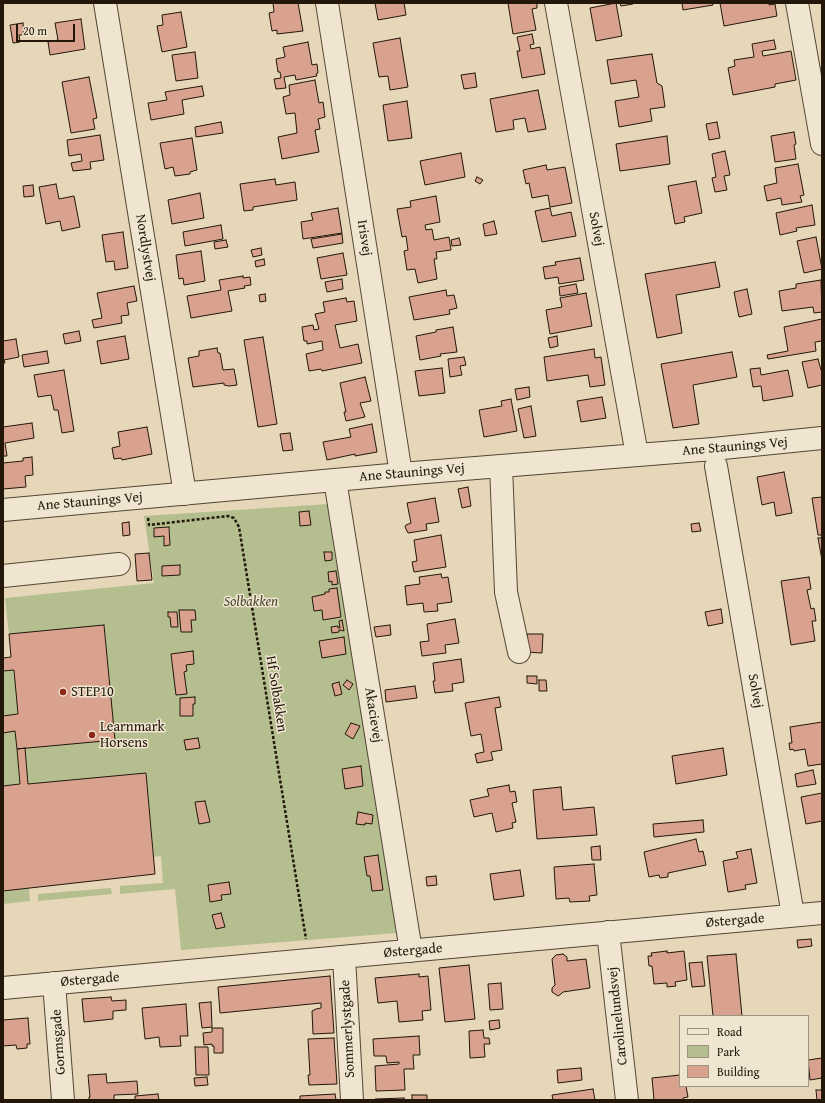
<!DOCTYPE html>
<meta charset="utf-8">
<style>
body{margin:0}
#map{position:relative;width:825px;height:1103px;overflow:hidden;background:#e6d7b8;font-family:"Gentium Book Plus",serif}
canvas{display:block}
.frame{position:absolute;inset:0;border:4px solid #221709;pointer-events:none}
.legend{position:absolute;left:679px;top:1015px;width:130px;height:72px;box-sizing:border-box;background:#efe5d1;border:1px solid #9d9381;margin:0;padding:5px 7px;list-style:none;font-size:12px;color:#221709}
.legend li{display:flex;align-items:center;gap:8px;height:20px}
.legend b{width:20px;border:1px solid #9d9381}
.scale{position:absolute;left:16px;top:24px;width:59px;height:18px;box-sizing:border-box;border:2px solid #221709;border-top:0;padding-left:5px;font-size:12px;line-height:14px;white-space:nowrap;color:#221709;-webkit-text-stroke:3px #efe5d1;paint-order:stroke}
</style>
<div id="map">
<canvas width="825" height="1103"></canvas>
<div class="frame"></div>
<ul class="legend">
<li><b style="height:5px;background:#efe5d1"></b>Road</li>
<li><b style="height:11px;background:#b4be8f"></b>Park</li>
<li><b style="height:11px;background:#d8a28f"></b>Building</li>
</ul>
<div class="scale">20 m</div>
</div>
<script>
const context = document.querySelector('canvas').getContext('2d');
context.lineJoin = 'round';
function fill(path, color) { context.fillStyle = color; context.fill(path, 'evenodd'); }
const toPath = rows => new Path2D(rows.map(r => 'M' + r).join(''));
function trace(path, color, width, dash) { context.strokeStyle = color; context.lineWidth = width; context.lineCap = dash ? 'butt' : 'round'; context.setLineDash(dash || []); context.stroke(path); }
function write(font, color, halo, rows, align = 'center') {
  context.font = font + ' "Gentium Book Plus",serif'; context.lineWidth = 3; context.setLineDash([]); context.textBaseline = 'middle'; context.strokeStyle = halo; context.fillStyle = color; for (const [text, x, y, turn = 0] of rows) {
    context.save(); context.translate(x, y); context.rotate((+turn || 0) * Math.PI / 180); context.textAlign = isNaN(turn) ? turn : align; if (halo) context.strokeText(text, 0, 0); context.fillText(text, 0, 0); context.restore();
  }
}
const green = toPath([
 [329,504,397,933,181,950,175,889,120,894,120,886,163,883,161,856,154,857,146,773,28,784,25,748,115,739,104,625,9,634,5,598,154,583,144,516],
 [14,670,18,714,3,716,3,671],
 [15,731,20,784,3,786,3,733],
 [29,888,30,901,3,904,3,891],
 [111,888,112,894,38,901,38,894]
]);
const building = toPath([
 [273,3,298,3,303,31,277,34,277,30,272,31,269,13,274,12,273,3],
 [375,3,404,3,406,15,378,20,375,3],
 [508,3,537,3,537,8,532,9,536,30,513,34,508,3],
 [616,3,622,36,596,41,590,8,616,3],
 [620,3,633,3,633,4,621,6,620,3],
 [682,3,713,3,713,5,683,10,682,3],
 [720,3,769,3,769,5,775,4,777,16,724,26,720,3],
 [181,12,187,47,162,52,157,26,163,25,162,15,181,12],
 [81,19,85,49,50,55,48,42,58,40,55,23,81,19],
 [23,23,24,35,19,35,20,42,13,43,10,25,23,23],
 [532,34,534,44,530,45,531,49,540,47,545,74,522,78,517,51,520,51,517,37,532,34],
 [400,38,408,87,390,90,388,76,379,77,373,43,400,38],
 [774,40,776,49,762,51,763,56,791,51,796,80,775,84,775,87,733,95,728,68,735,66,734,60,754,57,752,44,774,40],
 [308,42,312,65,317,64,318,73,316,74,317,76,296,80,295,75,284,77,286,88,276,89,274,79,281,78,280,72,278,72,276,59,285,57,283,47,308,42],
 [195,52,198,78,176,81,172,55,195,52],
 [652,54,657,83,662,86,665,107,650,109,652,121,619,127,615,101,639,97,636,80,611,84,607,60,652,54],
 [475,73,477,87,464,89,461,75,475,73],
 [89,77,97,118,93,119,95,129,71,133,62,82,89,77],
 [315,80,319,103,323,102,325,117,318,119,320,129,315,130,319,152,282,159,278,137,297,133,295,113,286,114,283,97,290,95,289,85,315,80],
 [202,86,204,96,182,100,184,114,151,120,148,103,167,100,165,92,202,86],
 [538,90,546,129,528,132,525,118,513,120,514,129,496,132,490,99,538,90],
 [407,101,412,138,388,141,383,105,407,101],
 [221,122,223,133,196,137,195,127,221,122],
 [717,122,720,138,709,140,706,124,717,122],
 [794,132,796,144,794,145,796,159,775,162,771,136,794,132],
 [100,135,104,160,90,162,91,169,73,171,71,163,82,161,81,154,69,156,67,140,100,135],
 [667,136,670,164,620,171,616,144,667,136],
 [192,138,197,170,190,172,190,174,175,176,173,167,165,169,160,143,192,138],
 [725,151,730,175,724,176,727,190,715,192,712,178,716,177,712,154,725,151],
 [461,153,465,177,425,185,420,161,461,153],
 [798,164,804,195,800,196,802,202,782,205,781,198,767,201,764,186,777,183,775,168,798,164],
 [546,165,547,170,565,167,572,203,550,207,548,195,532,198,529,183,526,184,523,170,546,165],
 [477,177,483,180,480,184,475,181,477,177],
 [275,179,276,185,295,182,297,200,253,207,253,210,244,211,240,184,275,179],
 [696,181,702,213,684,217,685,222,675,224,668,186,696,181],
 [56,184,59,199,74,196,80,227,62,231,60,221,46,224,39,187,56,184],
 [33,185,34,196,24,197,23,186,33,185],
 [200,193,204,218,172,224,168,200,200,193],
 [436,196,440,222,425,225,426,230,432,229,434,240,449,237,451,250,436,252,437,259,434,259,437,279,418,283,415,269,407,270,404,251,408,250,406,236,402,237,397,209,411,207,410,201,436,196],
 [812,205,815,225,796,228,797,231,780,235,776,213,812,205],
 [338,208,342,233,303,239,301,222,313,220,311,213,338,208],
 [550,208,552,216,571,212,576,236,542,242,535,211,550,208],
 [494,221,497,234,485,236,483,224,494,221],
 [221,225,223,239,185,246,183,232,221,225],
 [123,232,128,268,115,270,114,261,106,262,102,235,123,232],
 [342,234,343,243,313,248,311,239,342,234],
 [816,237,822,269,804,273,797,241,816,237],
 [459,238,461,245,452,246,451,240,459,238],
 [226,240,228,247,215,249,214,242,226,240],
 [261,248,262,255,253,257,251,250,261,248],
 [201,251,205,281,184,285,183,278,179,279,176,255,201,251],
 [343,253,347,275,321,279,317,258,343,253],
 [580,258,584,280,559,284,558,277,545,279,543,267,556,265,555,262,580,258],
 [264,259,265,265,256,267,255,261,264,259],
 [715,262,720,287,676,295,682,333,657,338,645,274,715,262],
 [243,276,243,278,250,277,251,285,244,286,245,288,228,291,232,311,191,318,187,296,221,290,219,280,243,276],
 [342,279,343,289,327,292,325,282,342,279],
 [821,280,822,312,814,313,813,307,782,311,779,291,796,288,796,284,821,280],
 [576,284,578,293,560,296,559,287,576,284],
 [134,286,137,301,127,303,129,315,121,316,122,323,94,328,92,320,102,318,97,293,134,286],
 [747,289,752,314,739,317,734,292,747,289],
 [446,290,447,296,454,295,457,308,449,310,450,314,414,320,409,297,446,290],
 [586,293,592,326,550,334,546,310,562,307,560,298,586,293],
 [265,294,266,301,260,302,259,295,265,294],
 [346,298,347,302,354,301,357,321,335,325,340,348,358,344,362,363,322,371,321,369,309,371,306,354,323,350,322,341,307,344,307,341,304,341,302,327,313,325,314,330,319,329,315,314,325,312,323,302,346,298],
 [822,319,822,341,815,342,816,351,768,359,767,355,788,351,784,327,822,319],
 [453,327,457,352,440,354,441,356,420,360,416,336,436,332,436,330,453,327],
 [79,331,81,341,65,344,63,334,79,331],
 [125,336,129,359,101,364,97,341,125,336],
 [557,336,558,346,550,348,548,338,557,336],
 [263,337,277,424,258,427,244,340,263,337],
 [16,339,19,357,4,360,5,363,3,363,3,341,16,339],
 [217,348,218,353,220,353,223,370,234,369,237,385,229,386,224,385,224,383,193,387,188,358,199,356,199,351,217,348],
 [594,349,595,358,601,357,605,385,590,387,588,375,547,381,544,357,594,349],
 [47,351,49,363,24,367,22,355,47,351],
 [732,352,737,377,693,385,699,424,673,428,661,364,732,352],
 [464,357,466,365,460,366,462,375,450,377,448,359,464,357],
 [818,359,821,370,822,370,822,385,808,388,802,362,818,359],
 [442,368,445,393,419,396,415,371,442,368],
 [760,368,761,375,788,370,793,396,763,401,761,386,753,387,750,369,760,368],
 [64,370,74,431,62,433,58,410,54,410,51,395,38,397,34,375,64,370],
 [365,377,371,401,360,403,365,417,346,421,344,412,346,412,340,383,365,377],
 [529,387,530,397,517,400,515,389,529,387],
 [602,397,606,418,581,422,577,401,602,397],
 [511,399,517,431,484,437,479,410,502,406,501,401,511,399],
 [531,406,536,436,524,438,518,409,531,406],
 [32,423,34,438,5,443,7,456,3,456,3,427,32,423],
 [372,424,377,452,355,456,355,454,327,460,323,442,351,437,349,429,372,424],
 [147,427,152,454,122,460,121,458,114,459,112,448,120,446,118,432,147,427],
 [290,433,293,450,283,451,280,434,290,433],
 [32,457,33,475,25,476,26,487,3,489,3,463,23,461,23,458,32,457],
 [784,472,792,513,776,516,774,502,762,505,757,477,784,472],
 [468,487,471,506,462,508,458,489,468,487],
 [822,497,822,535,818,535,812,498,822,497],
 [435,498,439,522,426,524,427,530,408,533,405,527,406,525,411,523,407,503,435,498],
 [309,511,311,525,300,526,299,512,309,511],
 [129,522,130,535,123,536,122,523,129,522],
 [699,523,701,531,692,532,691,524,699,523],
 [169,527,170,545,164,546,164,536,154,537,154,528,169,527],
 [441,535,446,567,414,572,412,562,417,561,414,540,441,535],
 [818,538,822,538,822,560,818,538],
 [324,552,332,552,332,560,325,561,324,552],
 [149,553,152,580,137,581,135,554,149,553],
 [180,565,180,575,162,576,162,566,180,565],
 [336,571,338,584,332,585,332,581,329,582,328,572,336,571],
 [441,574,442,578,448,577,452,602,437,604,438,611,424,612,423,603,407,605,405,586,420,584,419,577,441,574],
 [809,577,811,589,807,590,811,609,814,608,816,621,812,621,815,641,791,645,781,581,809,577],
 [337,588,341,617,323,620,322,610,314,611,312,597,325,594,325,592,329,592,329,589,337,588],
 [721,609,723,623,708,626,705,612,721,609],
 [179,610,195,610,196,620,191,620,192,632,181,632,179,610],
 [168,612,177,612,178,627,171,627,170,617,168,617,168,612],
 [455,619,459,643,445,645,446,653,422,656,420,642,429,641,427,624,455,619],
 [342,620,344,631,340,630,339,630,339,632,332,633,331,627,338,626,338,628,340,628,339,621,342,620],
 [104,625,115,740,17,749,15,731,3,733,3,716,18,714,14,670,3,671,3,658,11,657,9,634,104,625],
 [390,625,391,635,376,637,374,627,390,625],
 [527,634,543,634,542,653,526,652,527,634],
 [344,637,346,654,322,658,319,641,344,637],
 [193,651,194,664,186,665,187,671,184,672,187,694,176,695,171,654,193,651],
 [461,659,464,682,452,684,453,691,435,693,433,681,435,681,433,663,461,659],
 [527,676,537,676,537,684,527,683,527,676],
 [347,680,353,684,349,690,343,685,347,680],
 [539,680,546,680,547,691,539,691,539,680],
 [339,682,342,694,335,696,332,684,339,682],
 [415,686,417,698,386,702,385,690,415,686],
 [195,697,195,704,193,704,193,716,180,716,180,698,195,697],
 [499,697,501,707,495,708,502,750,491,752,493,760,477,763,475,754,484,752,481,734,471,736,465,703,499,697],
 [822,722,822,764,808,766,805,749,794,751,793,749,790,750,789,743,792,743,790,727,822,722],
 [351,723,360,726,353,739,345,734,351,723],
 [198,738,200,748,186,750,184,740,198,738],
 [25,748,28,784,146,773,155,874,3,891,3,786,20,784,17,749,25,748],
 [723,748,727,775,676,784,672,756,723,748],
 [361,766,363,786,345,789,342,769,361,766],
 [813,770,816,784,797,787,795,774,813,770],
 [509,785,510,792,515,791,517,802,512,803,516,822,512,823,513,828,496,832,492,813,474,817,470,800,489,796,487,789,509,785],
 [561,787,563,810,594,807,597,835,537,839,533,790,561,787],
 [822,793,822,821,806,824,801,797,822,793],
 [205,801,210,822,199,824,195,802,205,801],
 [358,812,373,815,372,824,365,823,365,825,356,824,358,812],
 [703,820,704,832,654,837,653,824,703,820],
 [696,839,699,852,703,851,706,865,668,873,668,877,660,878,659,875,649,877,644,852,696,839],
 [600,846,601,860,592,860,591,847,600,846],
 [751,849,757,883,745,885,746,889,728,892,723,861,738,858,736,852,751,849],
 [378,855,383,890,372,891,370,876,367,876,364,857,378,855],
 [594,864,597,895,589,896,590,901,570,902,569,898,556,899,554,867,594,864],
 [520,870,524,896,494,900,490,874,520,870],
 [436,876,437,885,427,886,426,877,436,876],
 [229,882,231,894,221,895,222,900,210,902,208,885,229,882],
 [221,913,225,927,216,929,212,915,221,913],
 [811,939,812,946,798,948,797,940,811,939],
 [667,951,667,953,684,951,687,980,675,982,676,986,667,987,667,983,654,984,652,966,649,966,648,956,652,956,651,953,667,951],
 [563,954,567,957,567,961,586,959,590,988,563,992,561,994,558,996,552,992,552,988,555,985,552,959,556,955,563,954],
 [736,954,742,1016,713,1016,707,956,736,954],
 [702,962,705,986,692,987,689,963,702,962],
 [469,965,475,1019,445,1022,439,968,469,965],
 [419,974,419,977,428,976,431,1010,422,1011,423,1020,399,1022,397,1001,378,1003,375,978,419,974],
 [330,976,334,1033,313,1034,312,1011,316,1009,321,1008,321,1003,220,1013,218,987,330,976],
 [501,983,503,1009,490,1010,488,984,501,983],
 [111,997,112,1001,126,1000,126,1010,113,1011,113,1019,84,1022,82,999,111,997],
 [211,1002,212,1027,202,1028,199,1003,211,1002],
 [186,1004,188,1036,180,1036,181,1046,160,1047,159,1037,145,1039,142,1008,186,1004],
 [28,1018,30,1044,27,1044,27,1048,17,1049,16,1045,3,1046,3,1020,28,1018],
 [499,1020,500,1028,490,1030,489,1021,499,1020],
 [212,1028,223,1028,223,1053,214,1053,214,1046,212,1046,212,1044,204,1045,203,1033,212,1032,212,1028],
 [483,1030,484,1038,489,1038,490,1044,484,1044,485,1057,470,1058,469,1031,483,1030],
 [419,1036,420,1055,413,1055,414,1069,404,1069,405,1090,376,1091,375,1066,399,1064,399,1062,387,1063,386,1056,374,1056,373,1039,419,1036],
 [334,1038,337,1084,309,1085,308,1075,310,1075,308,1039,334,1038],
 [195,1047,208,1047,209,1075,196,1075,195,1047],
 [822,1058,822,1078,810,1080,808,1060,822,1058],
 [581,1068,582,1080,558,1083,557,1070,581,1068],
 [106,1074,107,1083,137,1081,138,1094,114,1095,114,1100,89,1100,89,1097,90,1097,88,1075,106,1074],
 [680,1075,680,1086,686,1086,688,1097,683,1098,683,1100,654,1100,652,1078,680,1075],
 [207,1077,208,1085,195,1086,194,1078,207,1077],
 [593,1089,595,1100,553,1100,552,1095,593,1089],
 [816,1090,822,1090,822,1100,817,1100,816,1090],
 [158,1094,159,1100,135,1100,135,1096,158,1094],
 [335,1094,336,1100,300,1100,300,1096,335,1094],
 [412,1095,427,1095,427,1100,412,1100,412,1095],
 [404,1098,404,1100,375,1100,375,1099,404,1098]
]);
const path = toPath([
 [148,518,149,525,228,516,234,518,239,527,306,939]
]);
const minor = toPath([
 [105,3,185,494],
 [327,3,401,474],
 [556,3,637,455],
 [797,3,822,144],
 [501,466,506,592,519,652],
 [716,466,793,915],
 [335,480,411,951],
 [3,510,401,474,713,449,822,438],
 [3,576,119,564],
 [608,932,627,1100],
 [344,957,352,1100],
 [54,983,63,1100],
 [3,988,822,913]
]);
const markers = [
 [63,692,4,"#8f2418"],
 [92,735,4,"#8f2418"]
];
const streetNames = [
 ["Solvej",596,229,80],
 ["Irisvej",364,238,81],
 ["Nordlystvej",145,248,81],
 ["Ane Staunings Vej",735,447,-5],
 ["Ane Staunings Vej",412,473,-5],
 ["Ane Staunings Vej",90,502,-5],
 ["Solvej",755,691,80],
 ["Hf Solbakken",276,694,81],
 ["Akacievej",373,715,81],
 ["Østergade",735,921,-5],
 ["Østergade",413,951,-5],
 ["Østergade",90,980,-5],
 ["Carolinelundsvej",618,1016,-96],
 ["Sommerlystgade",348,1029,-93],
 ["Gormsgade",59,1042,-94]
];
const parkNames = [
 ["Solbakken",251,602]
];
const poiNames = [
 ["STEP10",71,692],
 ["Learnmark",100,727],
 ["Horsens",100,743]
];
fill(green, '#b4be8f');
fill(building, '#d8a28f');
trace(building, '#221709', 1);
trace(minor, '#534735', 24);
trace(path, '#221709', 2.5, [3, 2]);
trace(minor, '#efe5d1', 22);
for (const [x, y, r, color] of markers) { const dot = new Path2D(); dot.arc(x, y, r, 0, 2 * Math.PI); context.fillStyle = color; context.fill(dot); trace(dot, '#efe5d1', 1.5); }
write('14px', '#221709', '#efe5d1', streetNames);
write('italic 14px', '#4e4931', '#efe5d1', parkNames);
write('14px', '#221709', '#efe5d1', poiNames, 'left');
</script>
